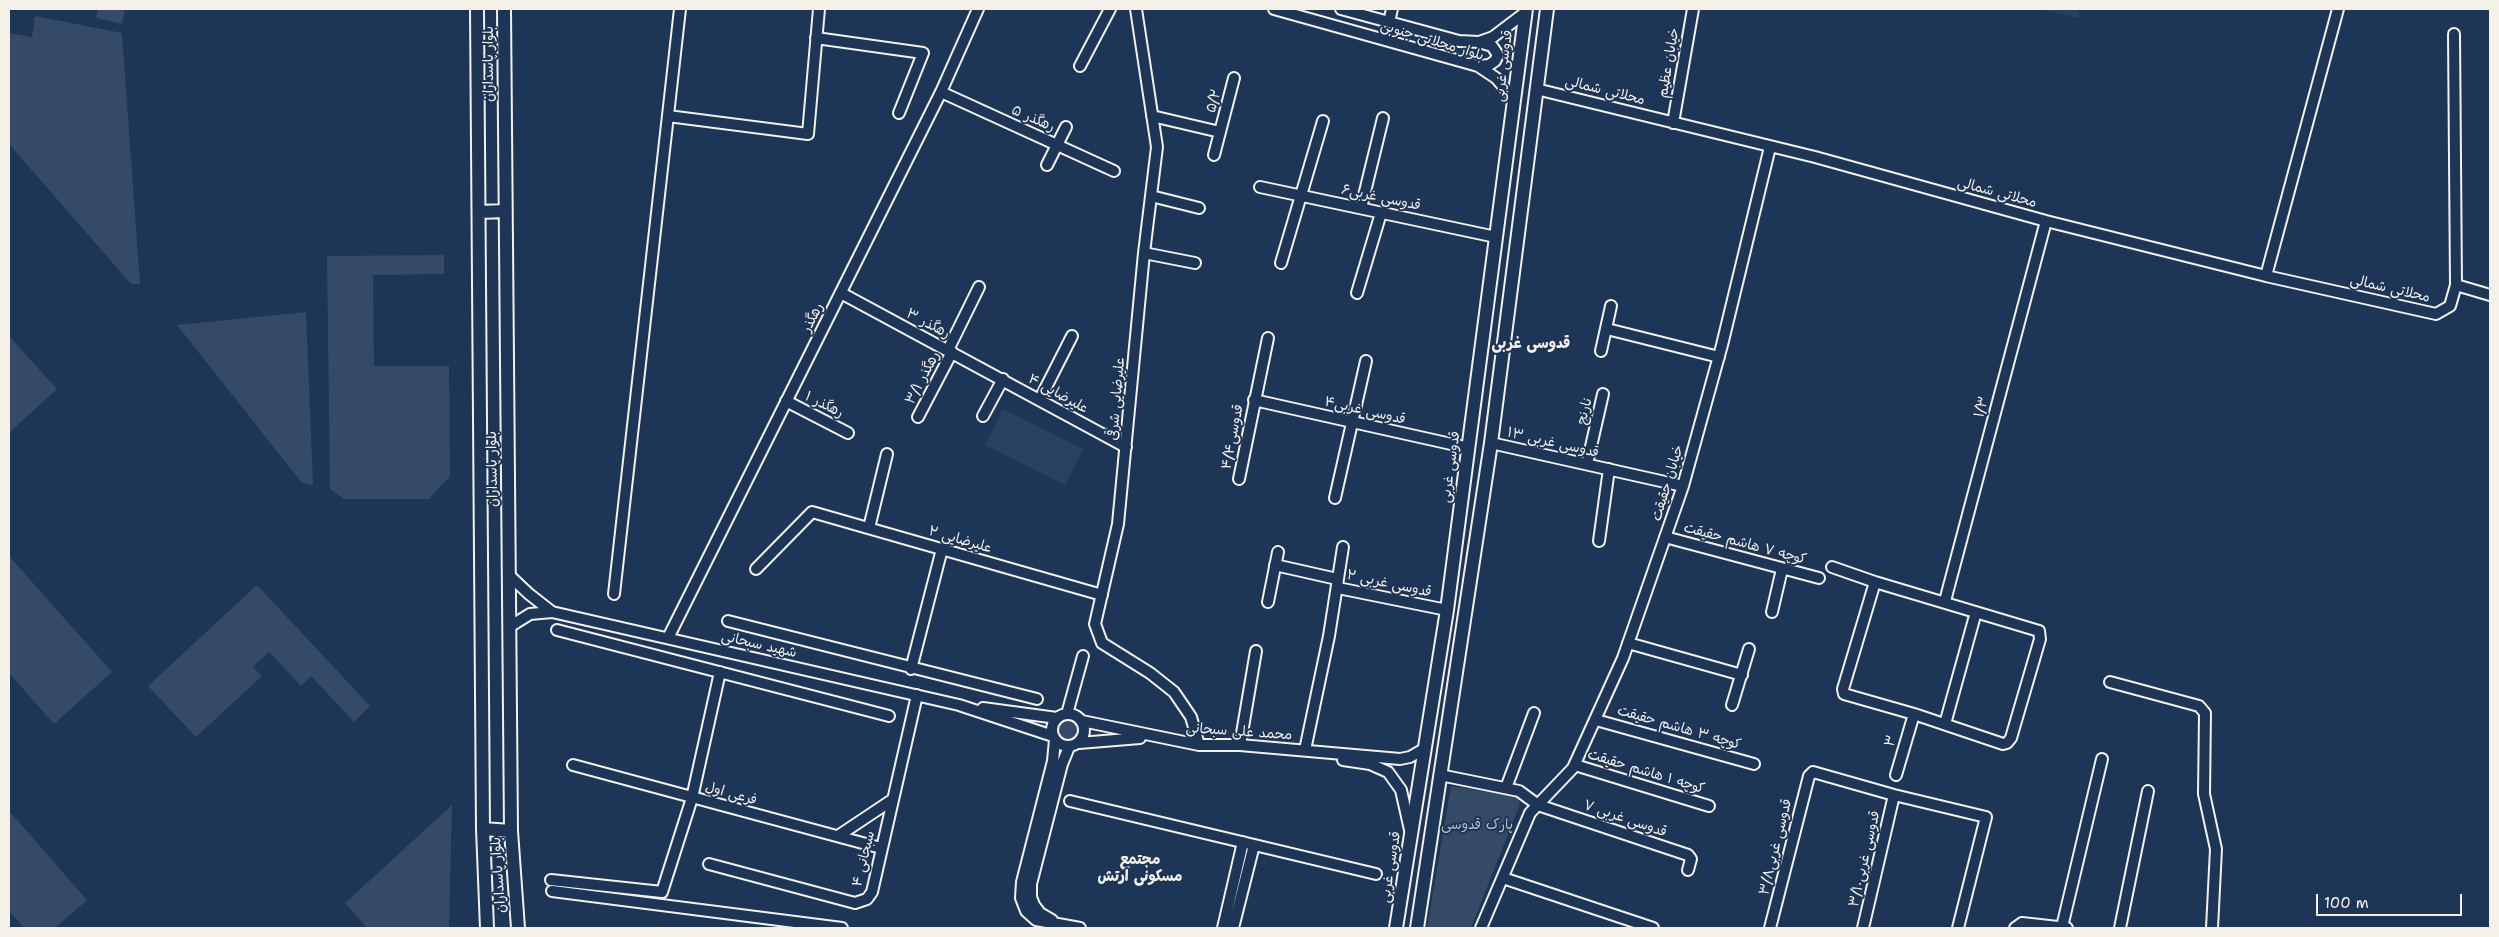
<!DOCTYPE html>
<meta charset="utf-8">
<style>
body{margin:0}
#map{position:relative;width:2499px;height:937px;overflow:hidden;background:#1d3557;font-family:"Shantell Sans",sans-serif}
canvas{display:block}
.frame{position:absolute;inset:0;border:10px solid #f4f1e8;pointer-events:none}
.scale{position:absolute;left:2316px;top:894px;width:146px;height:22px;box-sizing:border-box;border:2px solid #f4f1e8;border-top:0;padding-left:6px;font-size:15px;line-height:18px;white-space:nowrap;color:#f4f1e8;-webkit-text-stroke:4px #1d3557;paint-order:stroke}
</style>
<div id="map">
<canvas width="2499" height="937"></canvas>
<div class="frame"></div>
<div class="scale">100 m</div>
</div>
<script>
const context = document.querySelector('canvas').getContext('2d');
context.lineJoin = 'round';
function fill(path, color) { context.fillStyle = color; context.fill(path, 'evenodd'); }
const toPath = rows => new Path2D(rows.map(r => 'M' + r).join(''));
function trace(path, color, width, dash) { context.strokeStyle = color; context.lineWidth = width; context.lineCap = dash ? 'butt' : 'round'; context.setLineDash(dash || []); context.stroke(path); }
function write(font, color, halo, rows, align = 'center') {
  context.font = font + ' "Shantell Sans","Playpen Sans Arabic",sans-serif'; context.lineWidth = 4; context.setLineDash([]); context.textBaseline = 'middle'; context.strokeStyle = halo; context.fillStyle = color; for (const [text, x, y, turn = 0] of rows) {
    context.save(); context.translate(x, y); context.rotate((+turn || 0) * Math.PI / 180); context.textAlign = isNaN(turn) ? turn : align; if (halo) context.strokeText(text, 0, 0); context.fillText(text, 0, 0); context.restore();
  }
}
const built = toPath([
 [2039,9,2079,9,2079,18],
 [1003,409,1083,449,1065,485,985,445]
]);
const green = toPath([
 [98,9,125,9,122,24,96,18],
 [35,16,122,33,140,284,131,284,9,144,9,33,32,37],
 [444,255,444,274,373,275,374,366,449,366,450,476,429,499,344,499,330,489,327,256],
 [306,312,313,485,302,483,177,325],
 [9,336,57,389,9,433],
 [9,556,112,672,54,724,9,673],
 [257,585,370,706,354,722,311,676,301,686,269,652,253,667,262,676,196,737,148,686],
 '1058 730a10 10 0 1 1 20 0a10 10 0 1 1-20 0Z',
 [1451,786,1517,797,1520,804,1471,928,1427,928],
 [452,805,449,928,367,928,345,903],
 [11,813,87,900,55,928,24,928,9,911,9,815]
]);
const minor = toPath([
 [1136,9,1157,147,1144,253,1118,524,1095,624,1102,643,1150,673,1174,692,1191,717,1199,745],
 [1274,9,1478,66,1496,78,1514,99],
 [1341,9,1459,41,1479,42,1493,37,1526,12],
 [1389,22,1392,9],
 [816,38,923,53,899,113],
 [1080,66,1110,9],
 [1478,66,1489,65,1495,61,1498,55,1492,46,1479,42],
 [1536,89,1815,157,2046,221,2266,276,2436,314,2450,306,2456,285,2454,34],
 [941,92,1114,171],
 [668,116,808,134,819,9],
 [1152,116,1220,132],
 [1673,123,1693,9],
 [1214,155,1234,78],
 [1047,165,1066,127],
 [1260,187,1496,237],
 [1151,196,1199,208],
 [1361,208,1383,118],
 [1144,253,1195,263],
 [1281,263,1323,121],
 [2266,276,2338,9],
 [2456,285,2490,295],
 [841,293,1126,447],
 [1357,293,1381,213],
 [1607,329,1719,357],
 [948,350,979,287],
 [1601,351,1611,306],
 [1040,399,1072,336],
 [1254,400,1469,448],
 [786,401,848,433],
 [983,416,1003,379],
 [918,417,952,352],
 [1491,443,1683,486],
 [1587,464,1603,394],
 [1239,479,1268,338],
 [1335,498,1366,361],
 [869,528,887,454],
 [1665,537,1819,578],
 [1599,541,1609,469],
 [1275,565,1337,579,1338,588,1447,610],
 [1832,567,1875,582,2039,631,2040,639,2011,738,2007,743,2003,744,1914,714,1844,694,1843,689,1875,582],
 [756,569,812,512,1102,595],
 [509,575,529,594,552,612],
 [614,594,680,9],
 [1945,601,2046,221],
 [1268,602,1278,552],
 [1772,612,1782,569],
 [728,621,1037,699],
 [509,627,530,614,552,612,959,705,1053,736],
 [557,630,889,716],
 [668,638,941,92,978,9],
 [1628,643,1742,675],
 [911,669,942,549],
 [2110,682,2199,706,2205,713,2204,794,2216,849,2212,928],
 [1732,705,1749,649],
 [983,708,1057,718],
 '1052 730a16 16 0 1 1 32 0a16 16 0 1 1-32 0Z',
 [1067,714,1083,656],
 [1596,720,1754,764],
 [1082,721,1199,745,1240,745,1400,759,1410,757,1424,749],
 [1945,724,1976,612],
 [1055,740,1053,761,1022,882,1021,898,1026,911,1036,920,1080,928],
 [1079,743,1140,738],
 [1240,745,1256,651],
 [1305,750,1329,636,1343,547],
 [1343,760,1370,764,1388,772,1401,790,1410,830],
 [573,765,881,848],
 [1575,765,1709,806],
 [1440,775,1519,791,1538,805,1688,855,1691,859,1688,870],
 [1896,775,1914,714],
 [1506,788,1534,713],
 [1070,801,1376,874],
 [838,836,892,800],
 [709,864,855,903,867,899,872,892,917,695],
 [1503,878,1653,928],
 [551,880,662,892,692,798,720,672],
 [552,891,842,928],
 [1052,920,1040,913,1034,905,1031,897,1031,884,1062,764,1069,747],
 [2062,927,2102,759],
 [1223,928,1243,842],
 [1233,928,1254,845],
 [1481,928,1530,813,1573,768,1623,658,1683,486,1722,345,1770,147],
 [1770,928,1809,776,1813,772,1894,795,1986,817,1958,928],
 [1863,928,1894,795],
 [2015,928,2022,923,2067,928],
 [2120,928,2148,791]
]);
const major = toPath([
 [477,9,483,829,487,928],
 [504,9,511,831,518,928],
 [480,212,504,211],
 [483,829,511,831],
 [1396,928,1447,610,1526,9],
 [1417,928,1491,443,1547,9]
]);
const streetNames = [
 ["بلوار محلاتی جنوبی",1432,41,17],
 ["خیابان عظیم",1669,63,-80],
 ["بلوار پاسداران",489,64,-90],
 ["قدوسی غربی",1504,66,-83],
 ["محلاتی شمالی",1605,91,14],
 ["۵/۲",1214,101,-75],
 ["۵ رهگذر",1033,119,24],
 ["محلاتی شمالی",1997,193,15],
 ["قدوسی غربی۶",1381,198,12],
 ["محلاتی شمالی",2390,289,13],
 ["رهگذر",813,318,-63],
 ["۳ رهگذر",928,324,28],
 ["۳/۱ رهگذر",923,378,-62],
 ["۴ علیرضایی",1058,394,29],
 ["علیرضایی شرقی",1117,399,-85],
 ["۱ رهگذر",824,405,27],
 ["۱/۳",1982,407,-75],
 ["قدوسی غربی۴",1365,411,13],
 ["نارنج",1585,411,-76],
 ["قدوسی۴/۴",1233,437,-79],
 ["۱۳ قدوسی غربی",1553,443,13],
 ["قدوسی غربی",1451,467,-82],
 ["بلوار پاسداران",493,469,-91],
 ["خیابان حقیقت",1668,483,-73],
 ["۲ علیرضایی",960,540,16],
 ["کوچه ۷ هاشم حقیقت",1745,544,15],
 ["۲ قدوسی غربی",1389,584,12],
 ["شهید سبحانی",759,645,13],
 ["کوچه ۳ هاشم حقیقت",1679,728,16],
 ["محمد علی سبحانی",1239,732,4],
 ["۳",1891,741,-74],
 ["کوچه ۱ هاشم حقیقت",1646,772,17],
 ["فرعی اول",731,794,15],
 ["۷ قدوسی غربی",1625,819,19],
 ["قدوسی غربی۳/۸",1776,847,-76],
 ["سبحانی ۴",864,859,-76],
 ["قدوسی غربی۳/۱۰",1865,859,-77],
 ["قدوسی غربی",1391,867,-81],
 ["بلوار پاسداران",499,875,-94]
];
const parkNames = [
 ["پارک قدوسی",1477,825]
];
const neighbourhoodNames = [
 ["قدوسی غربی",1531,344],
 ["مجتمع",1140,860],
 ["مسکونی ارتش",1140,877]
];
fill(built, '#2a4060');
fill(green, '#354a67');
trace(minor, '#f4f1e8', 14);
trace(major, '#f4f1e8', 16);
trace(minor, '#1d3557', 10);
trace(major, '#1d3557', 12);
write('14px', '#f4f1e8', '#1d3557', streetNames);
write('14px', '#bbbfc1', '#1d3557', parkNames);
write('bold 15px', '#f4f1e8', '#1d3557', neighbourhoodNames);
</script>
